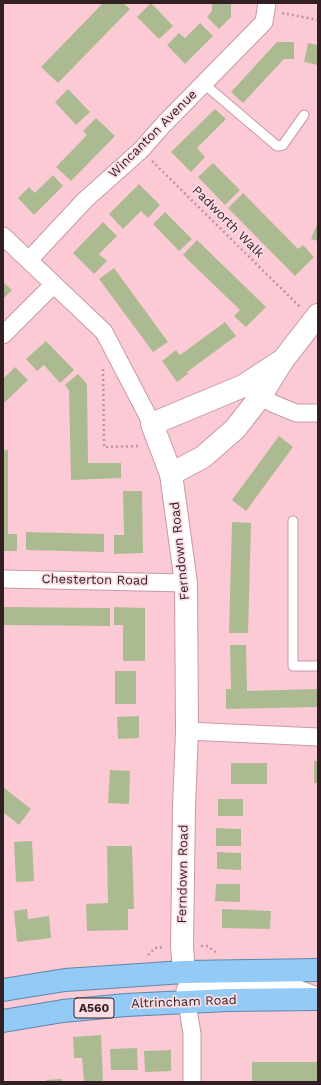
<!DOCTYPE html>
<style>
body{margin:0}
#map{position:relative;width:321px;height:1085px;overflow:hidden;background:#fccad5;font-family:"Work Sans",sans-serif}
canvas{display:block}
.frame{position:absolute;inset:0;border:4px solid #311f23;pointer-events:none}
</style>
<div id="map">
<canvas width="321" height="1085"></canvas>
<div class="frame"></div>
</div>
<script>
const context = document.querySelector('canvas').getContext('2d');
context.lineJoin = 'round';
function fill(path, color) { context.fillStyle = color; context.fill(path, 'evenodd'); }
const toPath = rows => new Path2D(rows.map(r => 'M' + r).join(''));
function trace(path, color, width, dash) { context.strokeStyle = color; context.lineWidth = width; context.lineCap = dash ? 'butt' : 'round'; context.setLineDash(dash || []); context.stroke(path); }
function write(font, color, halo, rows, align = 'center') {
  context.font = font + ' "Work Sans",sans-serif'; context.lineWidth = 3.5; context.setLineDash([]); context.textBaseline = 'middle'; context.strokeStyle = halo; context.fillStyle = color; for (const [text, x, y, turn = 0] of rows) {
    context.save(); context.translate(x, y); context.rotate((+turn || 0) * Math.PI / 180); context.textAlign = isNaN(turn) ? turn : align; if (halo) context.strokeText(text, 0, 0); context.fillText(text, 0, 0); context.restore();
  }
}
const building = toPath([
 [103,3,123,3,130,9,58,83,41,67],
 [151,3,173,26,159,39,137,17],
 [212,3,231,3,231,17,219,29,207,17,212,11],
 [200,23,213,36,185,64,167,45,179,33,185,38],
 [277,42,294,42,294,59,284,59,243,103,231,92],
 [308,43,318,45,318,65,304,62],
 [68,89,90,112,76,125,55,102],
 [215,109,226,119,197,148,205,157,191,172,171,152],
 [96,118,115,136,71,181,56,167,87,135,83,131],
 [213,163,240,190,225,205,198,177],
 [53,175,63,186,34,215,18,198,29,187,35,193],
 [139,184,160,205,148,218,141,211,123,229,109,214],
 [243,193,298,249,303,245,314,257,295,276,228,208],
 [165,212,192,239,179,251,153,224],
 [103,222,117,236,99,254,107,261,94,274,73,253],
 [318,222,318,241,311,239],
 [197,240,266,307,246,327,234,316,240,310,183,255],
 [114,268,168,342,153,352,99,279],
 [3,282,12,290,3,299],
 [225,322,236,336,187,372,188,374,177,382,162,361,176,350,180,355],
 [46,341,74,370,60,383,44,365,37,371,26,359],
 [15,367,28,380,3,404,3,379],
 [78,374,87,384,88,463,121,463,121,478,71,480,69,390,65,385],
 [279,436,293,447,246,511,232,500],
 [3,450,8,450,8,534,17,534,17,551,3,551],
 [123,491,142,491,143,553,114,554,114,535,124,535],
 [232,522,251,523,248,633,229,633],
 [26,532,104,534,104,552,26,550],
 [3,607,110,608,110,626,3,625],
 [114,607,145,608,145,661,123,661,123,625,114,625],
 [230,645,246,645,247,691,318,689,318,707,226,709,226,689,231,689],
 [115,671,136,671,136,704,115,704],
 [139,716,139,738,118,739,117,717],
 [314,761,318,761,318,783,314,783],
 [231,763,267,763,267,784,231,784],
 [110,770,130,771,129,804,108,803],
 [3,787,31,809,19,825,3,812],
 [218,799,243,799,243,816,218,816],
 [216,828,241,829,241,846,216,846],
 [32,841,34,881,16,882,14,842],
 [107,846,132,846,134,909,128,909,128,930,87,931,86,904,108,903],
 [217,852,241,853,241,870,217,869],
 [216,884,240,884,240,902,215,901],
 [27,909,28,919,49,916,51,938,17,942,14,911],
 [222,909,271,911,270,929,222,928],
 [101,1035,103,1082,84,1082,82,1058,74,1058,73,1037],
 [137,1048,138,1070,111,1070,110,1049],
 [171,1050,171,1071,145,1072,144,1051],
 [252,1062,318,1062,318,1082,252,1082],
 [62,1079,62,1082,46,1082,46,1080]
]);
const path = toPath([
 [282,13,318,20],
 [152,161,301,308],
 [103,369,104,447,140,446],
 [201,946,207,946,216,952],
 [148,955,155,948,164,947]
]);
const service = toPath([
 [203,83,277,146,283,145,304,115],
 [293,521,293,666,318,666]
]);
const minor = toPath([
 [3,236,104,332,152,424],
 [29,260,85,200,141,150,163,125,264,22,267,3],
 [3,335,54,284],
 [250,390,274,404,296,413,318,413],
 [3,579,186,583],
 [187,731,318,737],
 [185,990,192,1034,192,1082]
]);
const secondary = toPath([
 [283,360,243,386,152,424,171,474,186,583,187,731,184,807,182,946,184,972,192,985,197,987,273,987,297,991,315,998],
 [171,474,203,457,235,429,260,397,283,360,318,315]
]);
const trunk = toPath([
 [3,990,65,980,184,972,318,970],
 [3,1021,63,1011,126,1005,228,1000,318,999]
]);
const shields = [
 [94,1008,40]
];
const shieldNames = [
 ["A560",94,1008]
];
const streetNames = [
 ["Wincanton Avenue",153,134,-45],
 ["Padworth Walk",228,222,45],
 ["Ferndown Road",180,551,-96],
 ["Chesterton Road",95,580,1],
 ["Ferndown Road",183,874,-89],
 ["Altrincham Road",184,1002,-2]
];
fill(building, '#acba91');
trace(service, '#c899a4', 11);
trace(minor, '#c899a4', 19);
trace(secondary, '#c899a4', 24);
trace(trunk, '#5f86ab', 24);
trace(path, '#bc949d', 2.5, [2, 3]);
trace(service, '#fff', 9);
trace(minor, '#fff', 17);
trace(secondary, '#fff', 22);
trace(trunk, '#93cbf6', 22);
for (const [x, y, w] of shields) { const box = new Path2D(); box.roundRect(x - w / 2, y - 10, w, 20, 3); context.fillStyle = '#fcdde4'; context.fill(box); trace(box, '#311f23', 1); }
write('bold 12px', '#311f23', null, shieldNames);
write('13px', '#311f23', '#fcdde4', streetNames);
</script>
